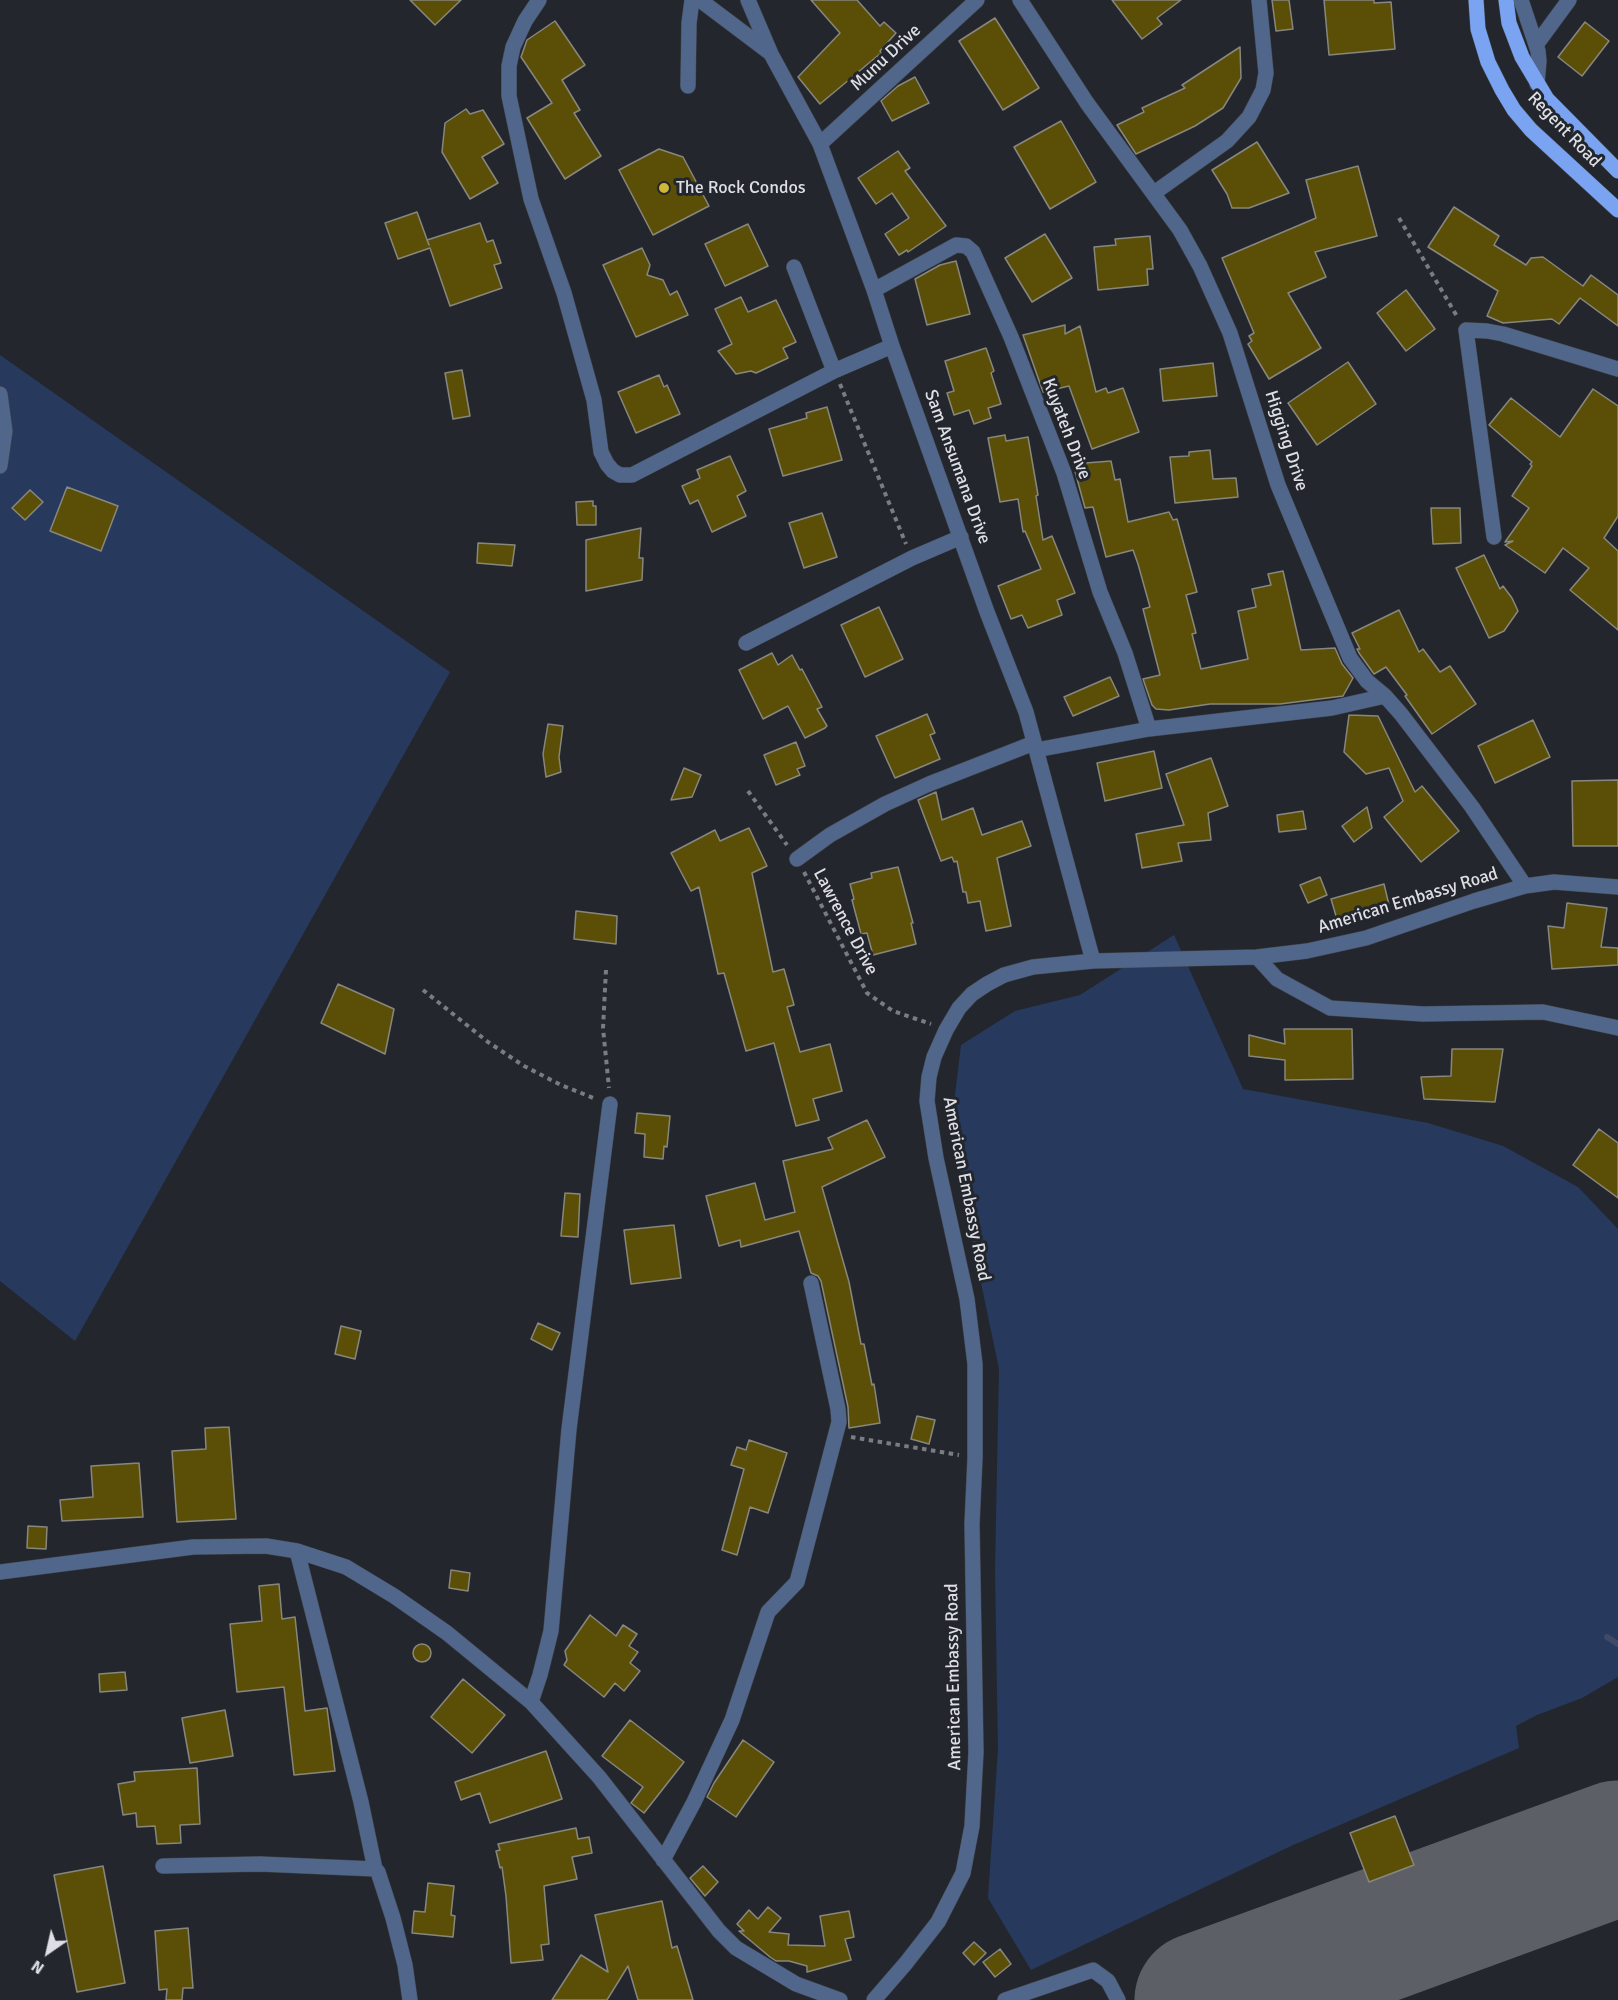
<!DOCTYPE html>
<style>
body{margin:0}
#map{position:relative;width:1618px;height:2000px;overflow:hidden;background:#23272d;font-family:Signika,sans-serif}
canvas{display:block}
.north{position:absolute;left:18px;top:1922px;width:60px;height:60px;-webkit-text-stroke:4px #23272d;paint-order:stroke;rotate:214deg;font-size:16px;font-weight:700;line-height:24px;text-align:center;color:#dddfe4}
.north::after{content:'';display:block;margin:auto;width:21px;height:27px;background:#dddfe4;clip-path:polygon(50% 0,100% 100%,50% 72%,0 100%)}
</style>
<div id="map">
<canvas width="1618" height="2000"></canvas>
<div class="north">N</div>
</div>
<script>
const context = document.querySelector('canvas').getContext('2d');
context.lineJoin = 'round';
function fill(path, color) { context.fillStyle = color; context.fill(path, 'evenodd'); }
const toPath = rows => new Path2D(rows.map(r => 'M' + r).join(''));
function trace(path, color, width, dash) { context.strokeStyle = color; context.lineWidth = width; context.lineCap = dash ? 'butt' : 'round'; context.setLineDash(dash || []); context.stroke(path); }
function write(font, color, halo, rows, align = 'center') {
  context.font = font + ' Signika,sans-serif'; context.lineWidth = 6; context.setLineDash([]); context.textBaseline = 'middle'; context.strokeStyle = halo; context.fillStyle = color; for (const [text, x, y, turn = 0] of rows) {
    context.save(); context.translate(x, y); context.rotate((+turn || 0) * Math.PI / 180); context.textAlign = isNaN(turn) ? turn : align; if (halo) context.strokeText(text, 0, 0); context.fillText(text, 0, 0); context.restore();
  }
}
const green = toPath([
 [0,355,450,672,75,1341,0,1281],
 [1174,935,1243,1089,1428,1123,1503,1146,1578,1187,1618,1229,1618,1677,1582,1698,1537,1715,1516,1726,1519,1748,1291,1846,1031,1970,988,1898,998,1749,995,1570,999,1369,965,1206,953,1112,961,1045,1015,1011,1080,995]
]);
const stream = toPath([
 [1607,1637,1618,1644]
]);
const runway = toPath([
 [1202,2000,1618,1848]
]);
const building = toPath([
 [410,0,461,0,435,25,410,0],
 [811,0,857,0,880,26,884,22,896,33,880,51,881,53,820,104,798,77,840,33,811,0],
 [1112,0,1181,0,1157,18,1162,24,1142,39,1112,0],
 [1272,0,1289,0,1293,29,1276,31,1272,0],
 [1324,0,1374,0,1374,3,1391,2,1395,49,1329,55,1324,0],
 [995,18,1039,88,1003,110,959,41,995,18],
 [555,21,585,65,562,80,580,110,574,113,601,156,565,179,527,118,552,103,521,57,527,40,555,21],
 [1585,22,1609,41,1582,76,1558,57,1585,22],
 [1240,47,1241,78,1223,108,1195,126,1136,154,1117,125,1144,112,1142,108,1185,88,1182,85,1240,47],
 [915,77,929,103,892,121,881,101,898,86,915,77],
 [466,109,470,114,483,110,504,144,482,157,498,183,470,199,442,152,445,123,466,109],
 [1061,121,1096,182,1050,209,1014,147,1061,121],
 [1257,142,1289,193,1249,208,1232,208,1227,194,1212,170,1257,142],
 [659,149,683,157,709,206,653,235,619,170,659,149],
 [898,151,910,168,905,171,946,226,908,252,907,250,899,255,885,234,909,218,892,193,876,204,858,178,898,151],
 [1358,166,1377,236,1315,252,1326,277,1288,293,1321,348,1269,379,1248,344,1252,341,1249,336,1254,333,1222,258,1316,218,1306,180,1358,166],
 [1454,207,1499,236,1494,245,1526,265,1531,258,1543,257,1583,286,1591,275,1618,295,1618,326,1580,298,1559,324,1552,319,1503,323,1487,316,1498,291,1428,247,1454,207],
 [417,212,429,245,427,240,480,223,487,242,493,240,501,263,494,265,502,288,450,306,430,248,398,259,385,223,417,212],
 [748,224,768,266,725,286,705,244,748,224],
 [1045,234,1072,278,1032,302,1005,258,1045,234],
 [1150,236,1153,269,1147,269,1148,285,1098,290,1094,247,1116,245,1115,239,1150,236],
 [642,248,650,265,647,275,663,280,670,295,677,291,688,315,636,337,603,265,642,248],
 [956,261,970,314,927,325,915,279,940,265,956,261],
 [1406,290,1435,329,1406,351,1377,313,1406,290],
 [741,297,748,312,776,300,796,342,783,348,788,358,756,373,751,371,736,374,718,351,732,344,715,309,741,297],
 [1065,325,1065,334,1080,326,1096,392,1106,388,1108,393,1123,388,1139,432,1092,449,1069,386,1043,392,1023,335,1065,325],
 [986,348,994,371,991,373,1001,404,988,408,991,418,974,424,969,410,954,415,947,393,954,391,945,361,986,348],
 [1348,362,1376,404,1317,445,1288,403,1348,362],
 [1213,363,1217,396,1163,401,1160,369,1213,363],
 [462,370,470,416,453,419,445,373,462,370],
 [659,375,664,387,667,385,680,414,636,433,618,392,659,375],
 [1593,389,1618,406,1618,516,1604,538,1618,551,1618,630,1570,590,1589,568,1563,548,1545,573,1505,545,1513,541,1505,542,1529,508,1512,496,1532,466,1530,464,1532,462,1489,425,1511,398,1560,437,1593,389],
 [827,407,842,460,783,476,769,429,807,418,806,413,827,407],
 [1005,435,1006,441,1028,437,1038,495,1036,496,1043,540,1052,536,1075,593,1057,600,1062,615,1028,628,1022,615,1011,619,998,586,1041,569,1025,531,1023,532,1018,499,1000,502,988,438,1005,435],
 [1210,450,1213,479,1236,478,1238,497,1175,503,1170,457,1189,456,1189,452,1210,450],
 [730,456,746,491,737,496,746,516,712,532,698,500,690,504,682,486,700,478,697,470,730,456],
 [1111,461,1115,480,1120,479,1128,522,1169,512,1173,520,1177,519,1197,592,1186,595,1196,633,1192,634,1201,669,1248,659,1238,611,1256,607,1252,589,1271,585,1268,574,1283,571,1301,650,1335,648,1342,664,1353,678,1343,696,1280,704,1210,704,1169,710,1156,709,1152,705,1143,679,1160,675,1143,609,1150,607,1138,564,1133,550,1106,557,1093,507,1085,508,1073,464,1111,461],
 [67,487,118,506,101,551,50,531,67,487],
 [30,490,43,502,25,520,12,508,30,490],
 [593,501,593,506,596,506,596,525,577,525,576,502,593,501],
 [1431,508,1460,508,1461,543,1433,544,1431,508],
 [822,513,837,557,804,568,789,523,822,513],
 [641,528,639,558,643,558,642,580,586,591,586,540,641,528],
 [478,543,515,545,512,566,477,563,478,543],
 [1484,555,1500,589,1503,586,1512,598,1518,611,1504,631,1489,638,1456,568,1484,555],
 [879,607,903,659,865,677,841,625,879,607],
 [1399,610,1419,652,1423,649,1440,672,1450,666,1476,704,1432,734,1405,696,1407,695,1386,667,1374,674,1359,653,1357,649,1360,649,1352,633,1399,610],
 [772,653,778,665,792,655,800,670,802,669,822,707,817,709,827,726,825,728,805,738,788,706,763,719,739,670,772,653],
 [1110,677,1119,696,1073,716,1064,697,1110,677],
 [927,714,935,733,930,735,940,759,895,778,876,736,927,714],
 [1349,715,1378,716,1415,792,1422,786,1459,831,1421,862,1384,817,1403,801,1389,768,1366,774,1344,752,1349,715],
 [1533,720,1550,757,1495,783,1478,746,1533,720],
 [548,724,563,726,559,757,561,772,546,777,543,754,548,724],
 [796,742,805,766,797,769,800,775,776,785,764,755,796,742],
 [1154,751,1162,788,1105,801,1097,763,1154,751],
 [1211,758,1228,806,1208,813,1211,840,1178,843,1182,861,1142,868,1136,834,1184,825,1166,774,1211,758],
 [684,768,701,775,692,797,671,800,684,768],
 [1618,780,1618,846,1573,846,1572,781,1618,780],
 [936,792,942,820,973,808,982,835,1022,821,1031,846,997,858,1011,926,986,931,980,901,968,903,966,892,963,892,957,861,954,862,952,857,941,861,918,800,936,792],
 [1367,807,1372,828,1354,842,1342,826,1367,807],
 [1303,811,1306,829,1279,832,1277,815,1303,811],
 [749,828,767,866,752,873,773,972,784,969,794,1005,787,1007,800,1052,830,1044,842,1091,813,1099,819,1120,796,1126,774,1043,746,1051,724,973,718,974,699,887,691,891,671,853,715,830,720,841,749,828],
 [898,867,913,923,911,923,916,944,873,955,867,933,861,934,852,900,854,899,850,884,872,878,871,873,898,867],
 [1320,877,1327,895,1308,903,1300,885,1320,877],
 [1384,884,1390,909,1339,926,1331,899,1384,884],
 [1567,903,1607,908,1601,947,1618,948,1618,965,1552,969,1548,926,1564,928,1567,903],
 [576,911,617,916,616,944,574,939,576,911],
 [338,984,394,1009,385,1054,321,1023,338,984],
 [1284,1029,1352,1029,1353,1079,1285,1080,1285,1060,1249,1056,1249,1035,1285,1044,1284,1029],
 [1452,1049,1503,1049,1495,1102,1424,1099,1421,1077,1451,1076,1452,1049],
 [637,1113,670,1116,667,1147,664,1146,663,1159,644,1157,645,1134,635,1133,637,1113],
 [867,1120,885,1157,822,1187,849,1282,861,1344,864,1344,872,1385,874,1384,880,1423,849,1428,848,1407,821,1281,818,1276,811,1273,799,1231,741,1247,740,1240,719,1246,706,1196,755,1183,765,1220,795,1212,783,1161,833,1149,828,1138,867,1120],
 [1599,1129,1618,1143,1618,1198,1573,1165,1599,1129],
 [565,1193,580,1194,578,1237,561,1236,565,1193],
 [674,1225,681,1278,631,1284,624,1230,674,1225],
 [538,1323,560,1333,552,1350,531,1339,538,1323],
 [341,1326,361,1331,355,1359,335,1354,341,1326],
 [917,1416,935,1420,929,1444,911,1439,917,1416],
 [229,1427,236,1519,177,1522,172,1451,206,1449,205,1428,229,1427],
 [749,1440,787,1453,768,1513,750,1507,737,1555,722,1550,744,1469,731,1465,737,1447,746,1450,749,1440],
 [139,1463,143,1517,62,1521,60,1500,93,1497,91,1466,139,1463],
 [28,1526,47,1527,46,1549,27,1548,28,1526],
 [451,1570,470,1573,468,1591,449,1588,451,1570],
 [279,1584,282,1619,295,1617,305,1711,327,1708,335,1771,294,1775,284,1687,237,1692,230,1624,262,1621,259,1586,279,1584],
 [590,1615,616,1636,623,1625,637,1634,629,1646,638,1652,630,1663,640,1671,624,1691,615,1683,604,1697,564,1665,567,1660,565,1651,590,1615],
 '413 1653a9 9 0 1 1 18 0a9 9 0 1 1-18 0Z',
 [125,1672,127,1690,100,1692,99,1674,125,1672],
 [463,1679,505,1715,472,1753,431,1717,463,1679],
 [225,1710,233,1756,190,1763,182,1718,225,1710],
 [630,1720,684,1762,644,1813,631,1803,643,1787,602,1756,630,1720],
 [743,1740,774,1762,736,1817,707,1797,714,1783,743,1740],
 [546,1751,562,1799,490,1823,480,1793,461,1800,455,1782,546,1751],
 [197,1768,200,1824,180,1825,181,1843,157,1844,155,1826,137,1827,136,1813,123,1815,118,1784,135,1781,134,1772,197,1768],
 [1395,1816,1414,1865,1369,1882,1350,1833,1395,1816],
 [576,1828,578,1839,589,1837,592,1853,572,1857,577,1879,544,1886,549,1944,541,1945,543,1960,511,1963,506,1896,502,1867,500,1868,496,1851,500,1850,498,1844,576,1828],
 [103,1866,125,1983,77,1992,54,1875,103,1866],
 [703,1866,718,1882,705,1896,690,1878,703,1866],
 [428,1883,454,1886,451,1915,455,1916,453,1937,412,1933,414,1911,425,1912,428,1883],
 [662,1901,672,1948,677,1946,693,2000,638,2000,628,1966,607,2000,552,2000,581,1955,608,1972,595,1915,662,1901],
 [768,1907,781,1918,769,1932,789,1934,788,1945,825,1946,820,1916,849,1911,854,1937,845,1939,851,1960,807,1972,807,1966,789,1961,776,1961,770,1957,739,1931,744,1931,737,1924,749,1910,758,1919,768,1907],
 [188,1928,193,1988,183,1988,182,2000,166,2000,167,1989,159,1990,155,1931,188,1928],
 [974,1942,986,1953,974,1965,963,1953,974,1942],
 [1000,1949,1011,1964,995,1977,983,1962,1000,1949]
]);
const path = toPath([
 [1399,218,1458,318],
 [840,384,906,544],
 [748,791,787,845],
 [804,872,867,993,893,1011,931,1024],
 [606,970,603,1028,609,1088],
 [423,990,488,1042,524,1066,561,1085,596,1099],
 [851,1437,959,1455]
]);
const minor = toPath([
 [539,0,525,21,513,47,509,66,509,96,531,199,564,293,594,400,601,452,607,464,613,471,620,475,632,475,834,371,892,346],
 [700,0,769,52],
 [748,0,771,54,820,144,874,290,892,346,987,612,1026,712,1093,961],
 [1020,0,1087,103,1180,230,1200,266,1230,333,1278,485,1350,658,1367,681,1385,696,1401,714,1472,807,1525,886],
 [1521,0,1538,51,1539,61,1537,84],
 [1536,45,1569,0],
 [688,86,689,23,692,0],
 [820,144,977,0],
 [1154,193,1227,141,1249,117,1263,90,1266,73,1259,0],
 [794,267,834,371],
 [874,290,956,245,966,246,973,252,1011,337,1064,473,1100,592,1125,653,1149,729],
 [0,394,5,431,0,466],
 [1494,537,1466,330,1487,331,1503,334,1618,369],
 [746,643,912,558,961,537],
 [1036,750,1149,729,1332,708,1385,696],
 [797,859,830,835,885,804,929,784,1034,743],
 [1257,957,1277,979,1330,1008,1423,1014,1543,1012,1618,1028],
 [297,1551,361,1802,375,1869],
 [0,1572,193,1547,266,1546,297,1551,346,1567,394,1596,447,1633,531,1702,599,1777,719,1931,736,1948,796,1984,840,2000],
 [531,1702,540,1675,551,1631,569,1429,610,1104],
 [663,1860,694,1802,732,1720,768,1612,797,1582,839,1422,838,1409,811,1283],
 [163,1866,260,1864,375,1869,378,1872,393,1918,405,1965,410,2000],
 [874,2000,906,1963,938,1922,963,1873,972,1826,976,1752,972,1524,975,1458,975,1364,967,1299,936,1158,927,1101,929,1077,934,1057,946,1030,959,1008,972,994,987,984,1004,975,1033,967,1093,961,1257,957,1307,951,1366,938,1474,901,1525,886,1554,882,1618,887],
 [1005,2000,1093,1970,1108,1981,1118,2000]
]);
const major = toPath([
 [1476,0,1478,29,1488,62,1502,90,1514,110,1531,130,1618,210],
 [1506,0,1509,23,1522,57,1547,99,1618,171]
]);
const markers = [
 [664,188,6,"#cfb837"]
];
const streetNames = [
 ["Munu Drive",886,58,-43],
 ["Regent Road",1564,130,46],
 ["Kuyateh Drive",1066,429,69],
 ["Higging Drive",1286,441,72],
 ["Sam Ansumana Drive",957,467,70],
 ["American Embassy Road",1408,901,-17],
 ["Lawrence Drive",845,922,62],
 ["American Embassy Road",966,1189,79],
 ["American Embassy Road",954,1677,-91]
];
const poiNames = [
 ["The Rock Condos",676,188]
];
fill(green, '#273a5e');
trace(stream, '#424967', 6);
trace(runway, '#5c6066', 135);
fill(building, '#5b4f07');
trace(building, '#88877e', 1.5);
trace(minor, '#41444a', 16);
trace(major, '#41444a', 16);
trace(path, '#797c82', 4, [4.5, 4.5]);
trace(minor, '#51668b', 15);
trace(major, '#7aa4f2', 15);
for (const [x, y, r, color] of markers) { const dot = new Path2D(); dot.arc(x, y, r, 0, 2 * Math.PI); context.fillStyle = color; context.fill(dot); trace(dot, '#23272d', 2); }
write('18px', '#dddfe4', '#23272d', streetNames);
write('18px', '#dddfe4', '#23272d', poiNames, 'left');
</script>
